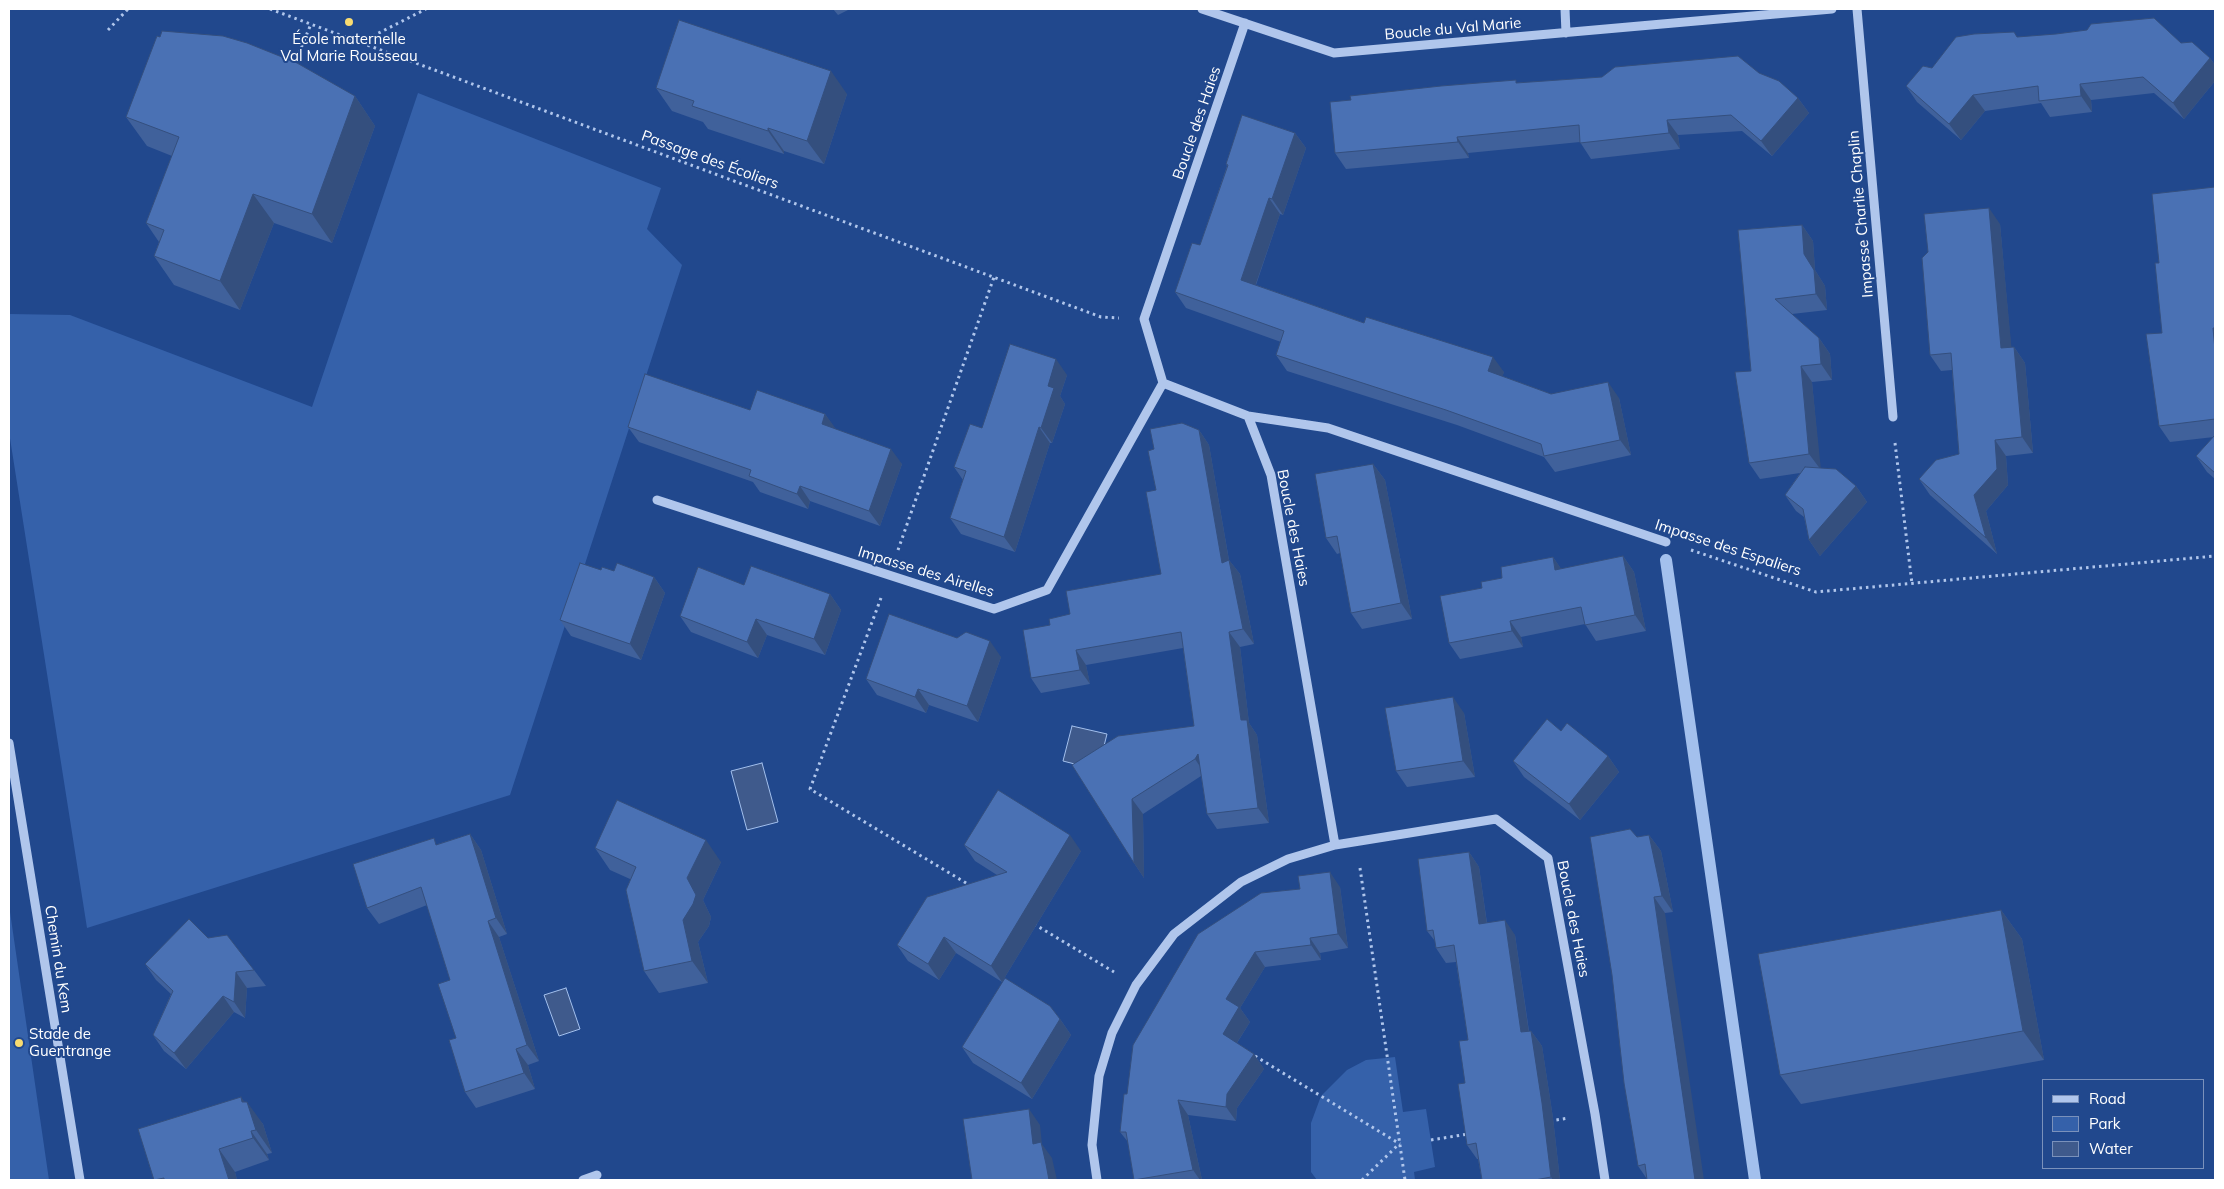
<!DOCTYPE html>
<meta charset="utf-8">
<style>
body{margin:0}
#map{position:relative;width:2224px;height:1189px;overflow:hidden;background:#21488d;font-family:Mulish,sans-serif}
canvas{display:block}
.frame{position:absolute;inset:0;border:10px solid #fff;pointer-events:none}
.legend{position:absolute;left:2042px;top:1079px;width:162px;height:90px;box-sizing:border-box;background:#21488d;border:1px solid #7a91bb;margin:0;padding:6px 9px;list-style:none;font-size:15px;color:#fff}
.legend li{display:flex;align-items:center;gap:10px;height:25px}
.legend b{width:25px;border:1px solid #7a91bb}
</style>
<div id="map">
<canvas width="2224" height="1189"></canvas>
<div class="frame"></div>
<ul class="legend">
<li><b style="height:6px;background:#b0c6ec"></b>Road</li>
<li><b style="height:14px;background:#3561aa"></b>Park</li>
<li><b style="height:14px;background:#3f5a8c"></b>Water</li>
</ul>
</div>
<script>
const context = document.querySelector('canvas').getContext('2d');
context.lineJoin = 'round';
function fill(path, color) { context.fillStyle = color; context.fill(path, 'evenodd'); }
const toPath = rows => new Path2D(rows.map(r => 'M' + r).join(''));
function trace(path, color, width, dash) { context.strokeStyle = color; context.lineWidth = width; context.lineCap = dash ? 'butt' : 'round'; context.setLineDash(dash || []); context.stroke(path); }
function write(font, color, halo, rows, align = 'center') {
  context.font = font + ' Mulish,sans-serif'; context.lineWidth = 4; context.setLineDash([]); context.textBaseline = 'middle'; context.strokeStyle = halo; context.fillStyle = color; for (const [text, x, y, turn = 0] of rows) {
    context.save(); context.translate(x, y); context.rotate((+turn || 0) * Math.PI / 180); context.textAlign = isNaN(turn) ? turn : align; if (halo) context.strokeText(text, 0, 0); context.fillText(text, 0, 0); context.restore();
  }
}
const green = toPath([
 [418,93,661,188,647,229,682,265,510,795,87,928,9,432,9,314,70,315,312,407],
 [9,905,49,1180,9,1180],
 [1395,1057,1403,1112,1426,1109,1435,1167,1414,1172,1415,1180,1317,1180,1311,1172,1311,1123,1321,1096,1347,1070,1366,1060]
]);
const water = toPath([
 [1072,726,1107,734,1098,770,1063,761,1072,726],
 [762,763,778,822,747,830,731,771,762,763],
 [566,988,580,1029,559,1036,544,995,566,988]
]);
const stream = toPath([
 [1666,560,1755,1180]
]);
const path = toPath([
 [270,9,1101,317,1119,318],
 [108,30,128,9],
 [361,42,426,9],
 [294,65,311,24],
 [1895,443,1912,584],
 [898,550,994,277],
 [1691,550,1816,592,2215,556],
 [881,598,810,789,971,886],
 [1360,868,1405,1180],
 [1034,924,1114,972],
 [1255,1056,1400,1144],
 [1550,1121,1569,1118],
 [1431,1140,1468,1134],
 [1362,1180,1399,1144]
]);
const minor = toPath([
 [1202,9,1334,53,1832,9],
 [1565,9,1566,33],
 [1857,9,1893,417],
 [1245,23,1144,319,1163,383,1248,416,1271,475,1335,845],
 [1248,416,1328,428,1666,542],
 [657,500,994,609,1047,590,1163,383],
 [9,743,80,1180],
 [583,1180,597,1175],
 [1097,1180,1092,1145,1099,1076,1112,1033,1136,985,1174,934,1241,882,1288,859,1335,845,1496,819,1548,858,1595,1114,1605,1180]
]);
const wall = toPath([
 [833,9,850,9,838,15],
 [2181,43,2210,58,2215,65,2215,81,2184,119,2154,93,2091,100,2092,112,2050,117,2041,103,1985,111,1961,140,1917,102,1906,86,1932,68],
 [1759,73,1798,98,1809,113,1772,156,1742,131,1678,135,1680,149,1591,159,1580,142,1468,153,1469,158,1346,169,1335,153,1351,100,1518,83],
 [656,88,847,94,824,164,784,151,784,154,708,129,703,122,672,111],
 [355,96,375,126,332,243,274,223,240,310,174,285,154,256,159,242,146,223,172,156,147,146,126,117],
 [1295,133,1306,148,1283,215,1280,214,1256,285,1504,372,1502,376,1551,394,1619,398,1631,455,1555,472,1544,457,1457,425,1287,371,1276,355,1281,342,1186,308,1175,292,1200,245,1227,166,1226,164],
 [2215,187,2215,479,2207,472,2196,456,2214,437,2170,442,2159,426,2162,333,2159,263],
 [2000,224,2011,347,2014,347,2025,363,2033,453,2006,456,2008,485,1986,511,1997,554,1930,495,1919,479,1959,454,1952,370,1941,371,1930,355],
 [1802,225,1813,241,1815,270,1825,286,1827,310,1792,314,1819,338,1830,354,1832,380,1812,382,1820,468,1856,486,1867,502,1820,556,1809,540,1804,517,1796,511,1785,495,1800,473,1760,479,1749,463,1751,371,1738,230],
 [1067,375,1060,396,1065,404,1052,443,1050,443,1015,552,961,534,950,518,963,480,954,467,982,428],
 [750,410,825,414,835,429,902,464,880,526,810,501,808,509,760,492,753,482,639,442,628,427],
 [1199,430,1209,445,1229,560,1240,574,1254,644,1240,647,1249,723,1257,735,1269,823,1217,829,1207,814,1201,776,1143,814,1144,878,1134,863,1072,765,1194,726,1183,648,1086,665,1090,684,1041,693,1031,678,1050,625,1070,614,1161,574,1154,449],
 [1373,464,1385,480,1412,619,1362,629,1351,613,1340,553,1337,554,1326,538],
 [1623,556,1634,572,1646,631,1596,641,1585,624,1521,637,1523,647,1460,659,1449,643,1482,588,1502,578,1553,557,1561,569],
 [601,570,614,571,654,577,665,593,641,660,571,636,560,620],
 [830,594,841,610,825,655,767,635,758,658,691,632,680,616],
 [957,638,1001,657,978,722,929,705,926,713,877,695,866,679],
 [1464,713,1475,777,1407,787,1396,771],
 [1561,731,1608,756,1619,772,1580,820,1524,777,1513,761],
 [470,834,481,850,507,934,499,937,539,1061,528,1065,535,1089,476,1108,465,1092,456,1038,450,980,427,905,379,924,367,908,438,844],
 [1649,835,1661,851,1673,912,1665,913,1647,1179,1638,1166,1637,837],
 [964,845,1081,851,1002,982,956,953,939,980,908,961,897,945,997,875,975,861],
 [595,848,721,862,703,900,711,917,709,926,698,942,708,983,659,993,644,971,630,879,610,870],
 [1469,852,1479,867,1487,923,1515,935,1529,1031,1531,1031,1542,1046,1553,1118,1560,1180,1482,1180,1478,1159,1477,1159,1467,1145,1465,1083,1468,1040,1456,962,1446,963,1436,948,1435,941,1427,931],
 [1340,887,1348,948,1320,953,1321,960,1265,967,1240,1008,1250,1022,1237,1043,1254,1054,1264,1069,1237,1108,1236,1121,1188,1115,1202,1180,1134,1180,1128,1142,1120,1132,1127,1094,1261,893],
 [2001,910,2022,939,2044,1060,1801,1104,1780,1075],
 [208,938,254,970,266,986,247,988,245,1018,234,1012,186,1069,164,1051,153,1035,171,994,156,980,145,964],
 [1060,1019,1071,1035,1032,1099,973,1063,962,1047],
 [244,1102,263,1124,272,1153,267,1154,269,1160,235,1172,237,1180,154,1180]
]);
const shadedWall = toPath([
 [2210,58,2215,65,2215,81,2184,119,2173,103],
 [831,71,847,94,824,164,807,141],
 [2080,84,2091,100,2092,112,2081,96],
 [1973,95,1985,111,1961,140,1949,124],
 [355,96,375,126,332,243,312,214],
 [1798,98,1809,113,1772,156,1761,141],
 [1667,120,1678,135,1680,149,1669,133],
 [768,128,784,151,784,154,768,131],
 [1295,133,1306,148,1283,215,1272,199],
 [1457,137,1468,153,1469,158,1458,142],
 [253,194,274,223,240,310,220,281],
 [1269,198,1280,214,1252,295,1241,280],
 [1989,208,2000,224,2013,364,2001,348],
 [1802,225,1813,241,1815,270,1825,286,1827,310,1816,294,1804,254],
 [2213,328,2215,331,2215,350],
 [1819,338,1830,354,1832,380,1821,364],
 [2014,347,2025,363,2033,453,2022,437],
 [1493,357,1504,372,1499,387,1488,371],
 [1056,359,1067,375,1060,396,1065,404,1052,443,1041,428,1048,386],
 [1801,366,1812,382,1821,470,1809,454],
 [1608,382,1619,398,1631,455,1620,440],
 [825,414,836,429,822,424],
 [1039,427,1050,443,1015,552,1004,537],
 [1199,430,1209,445,1232,578,1222,563],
 [1995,440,2006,456,2008,485,1986,511,1997,554,1986,538,1974,495],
 [891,449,902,464,880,526,869,511],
 [1373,464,1385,480,1412,619,1401,603],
 [800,486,810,501,808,509,797,494],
 [1856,486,1867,502,1820,556,1809,540],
 [1623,556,1634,572,1646,631,1635,615],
 [1553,557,1564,573,1555,570],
 [1229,560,1240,574,1254,644,1243,629],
 [654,577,665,593,641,660,630,644],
 [830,594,841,610,825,655,814,639],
 [756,619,767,635,758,658,747,642],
 [1510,621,1521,637,1523,647,1512,631],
 [1229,632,1240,647,1249,723,1257,735,1269,823,1258,808,1241,720],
 [990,641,1001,657,978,722,967,706],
 [1076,650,1086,665,1090,684,1080,670],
 [918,689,929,705,926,713,915,697],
 [1453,697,1464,713,1475,777,1463,761],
 [1198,754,1205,774,1195,759],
 [1608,756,1619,772,1580,820,1569,804],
 [1132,799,1143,814,1144,878,1134,863],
 [470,834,481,850,507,934,496,918],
 [1070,835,1081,851,1002,982,991,966],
 [1649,835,1661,851,1673,912,1662,896],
 [706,840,721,862,703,900,711,917,709,926,698,942,708,983,692,961,683,920,687,878],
 [1469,852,1479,867,1489,939,1479,924],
 [1330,872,1340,887,1348,948,1338,934],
 [1654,897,1665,913,1704,1180,1695,1180],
 [2001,910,2022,939,2044,1060,2023,1031],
 [1505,920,1515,935,1531,1047,1521,1032],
 [488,921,499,937,539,1061,527,1045],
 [944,937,956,953,939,980,928,964],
 [1310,938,1320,953,1321,960,1311,945],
 [1255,952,1265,967,1240,1008,1250,1022,1233,1049,1223,1034,1226,999],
 [236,972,247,988,245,1018,234,1002],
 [223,996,234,1012,186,1069,174,1053],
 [1060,1019,1071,1035,1032,1099,1021,1083],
 [1531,1031,1542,1046,1553,1118,1560,1180,1553,1180,1551,1177],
 [516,1049,528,1065,535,1089,524,1073],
 [1254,1054,1264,1069,1237,1108,1236,1121,1226,1107,1227,1094],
 [241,1097,250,1109,247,1102,263,1124,272,1153,256,1130,242,1102],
 [1178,1100,1188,1115,1202,1180,1200,1180,1193,1170],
 [1029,1109,1040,1125,1042,1144,1052,1158,1057,1180,1049,1180,1033,1144],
 [251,1131,267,1154,269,1160,253,1138],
 [219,1149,235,1172,237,1180,229,1180]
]);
const building = toPath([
 [2154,18,2181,43,2192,42,2210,58,2173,103,2143,77,2080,84,2081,96,2039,101,2038,86,1973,95,1949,124,1906,86,1923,66,1932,68,1956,37,1974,34,2014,32,2017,37,2056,34,2087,30,2091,24,2154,18],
 [679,20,831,71,807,141,768,128,768,131,692,106,694,101,656,88,679,20],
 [162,31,223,36,247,43,297,63,355,96,312,214,253,194,220,281,154,256,164,230,146,223,179,137,126,117,157,36,160,37,162,31],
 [1738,56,1759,73,1779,81,1798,98,1761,141,1731,115,1667,120,1669,133,1580,143,1579,125,1457,137,1458,142,1335,153,1330,102,1351,100,1350,96,1441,86,1516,80,1516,83,1602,77,1615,67,1738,56],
 [1242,115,1295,133,1272,199,1269,198,1241,280,1364,323,1366,317,1493,357,1488,371,1551,394,1608,382,1620,440,1544,456,1541,444,1446,410,1276,355,1284,331,1175,292,1192,243,1200,245,1228,165,1226,164,1242,115],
 [2215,187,2215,328,2213,328,2215,350,2215,419,2159,426,2146,334,2162,333,2155,263,2159,263,2152,194,2215,187],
 [1989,208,2001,348,2014,347,2022,437,1995,440,1997,469,1974,495,1986,538,1919,479,1936,460,1959,454,1951,353,1930,355,1922,258,1928,252,1924,214,1989,208],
 [1802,225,1804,254,1814,270,1816,294,1775,299,1819,338,1821,364,1801,366,1809,454,1749,463,1735,372,1751,371,1738,230,1802,225],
 [1010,344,1056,359,1048,386,1054,388,1041,428,1039,427,1004,537,950,518,966,471,954,467,970,424,982,428,1010,344],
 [645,374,750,410,757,390,825,414,822,424,891,449,869,511,800,486,797,494,749,476,751,470,628,427,645,374],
 [1182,423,1199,430,1222,563,1229,560,1243,629,1229,632,1241,720,1247,720,1258,808,1207,814,1198,754,1195,759,1132,799,1134,863,1072,765,1118,736,1194,726,1181,632,1076,650,1080,670,1031,678,1023,630,1050,625,1049,619,1070,614,1066,591,1161,574,1146,492,1156,490,1148,451,1154,449,1150,429,1182,423],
 [2215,435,2215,473,2196,456,2215,435],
 [1373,464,1401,603,1351,613,1337,536,1326,538,1315,474,1373,464],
 [1805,467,1836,469,1856,486,1809,540,1803,509,1785,495,1805,467],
 [1623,556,1635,615,1585,625,1581,607,1510,621,1512,631,1449,643,1440,596,1482,588,1481,582,1502,578,1501,567,1553,557,1555,570,1623,556],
 [580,563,601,570,602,567,614,571,617,563,654,577,630,644,560,620,580,563],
 [751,566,830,594,814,639,756,619,747,642,680,616,698,567,744,585,751,566],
 [889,614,957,638,966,632,990,641,967,706,918,689,915,697,866,679,889,614],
 [1453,697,1463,761,1396,771,1385,708,1453,697],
 [1547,719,1561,731,1567,723,1608,756,1569,804,1513,761,1547,719],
 [998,790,1070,835,991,966,944,937,928,964,897,945,927,897,1007,872,964,845,998,790],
 [617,800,706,840,687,878,696,895,693,904,683,920,692,961,644,971,626,890,636,867,595,848,617,800],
 [1630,829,1637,837,1649,835,1662,896,1654,897,1695,1180,1647,1180,1645,1164,1638,1166,1624,1083,1612,975,1590,837,1630,829],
 [470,834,496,918,488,921,527,1045,516,1049,524,1073,465,1092,449,1040,456,1038,438,984,450,980,421,887,367,908,353,864,434,838,436,845,470,834],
 [1469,852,1479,924,1505,920,1521,1032,1531,1031,1542,1103,1551,1177,1535,1180,1482,1180,1476,1143,1467,1145,1458,1084,1465,1083,1459,1041,1468,1040,1454,945,1436,948,1433,930,1427,931,1418,859,1469,852],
 [1330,872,1338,934,1310,938,1311,945,1255,952,1226,999,1239,1007,1223,1034,1254,1054,1227,1094,1226,1107,1178,1100,1193,1170,1134,1180,1126,1132,1120,1132,1124,1094,1127,1094,1133,1045,1198,934,1261,893,1300,889,1298,876,1330,872],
 [2001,910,2023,1031,1780,1075,1758,954,2001,910],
 [189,919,208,938,227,935,254,970,236,972,234,1002,223,996,174,1053,153,1035,173,991,145,964,189,919],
 [1005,978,1050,1006,1060,1019,1021,1083,962,1047,1005,978],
 [241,1097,242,1102,247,1102,256,1130,251,1131,253,1138,219,1149,229,1180,164,1180,164,1178,154,1180,138,1129,241,1097],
 [1029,1109,1033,1144,1041,1142,1046,1164,1049,1180,972,1180,963,1119,1029,1109]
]);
const markers = [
 [349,22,5,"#f8db71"],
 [19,1043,5,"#f8db71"]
];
const streetNames = [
 ["Boucle du Val Marie",1453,29,-5],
 ["Boucle des Haies",1197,123,-71],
 ["Passage des Écoliers",710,160,20],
 ["Impasse Charlie Chaplin",1861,214,-95],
 ["Boucle des Haies",1293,528,79],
 ["Impasse des Espaliers",1728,548,18],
 ["Impasse des Airelles",926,572,17],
 ["Boucle des Haies",1573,919,79],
 ["Chemin du Kem",58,959,81]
];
const poiNames = [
 ["École maternelle",349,39],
 ["Val Marie Rousseau",349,56],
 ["Stade de",29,1034,"left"],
 ["Guentrange",29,1051,"left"]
];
fill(green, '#3561aa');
fill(water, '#3f5a8c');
trace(water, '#a3c0ed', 1);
trace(stream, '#a3c0ed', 12);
trace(path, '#b0c6ec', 3, [2.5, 4]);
trace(minor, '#b0c6ec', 9);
fill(wall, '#40619b');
fill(shadedWall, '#344f7e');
fill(building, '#4a71b4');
trace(building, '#344f7e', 1);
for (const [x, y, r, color] of markers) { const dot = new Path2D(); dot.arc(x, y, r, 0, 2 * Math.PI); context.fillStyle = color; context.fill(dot); trace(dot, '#21488d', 2); }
write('15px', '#fff', '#21488d', streetNames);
write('15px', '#fff', '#21488d', poiNames);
</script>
